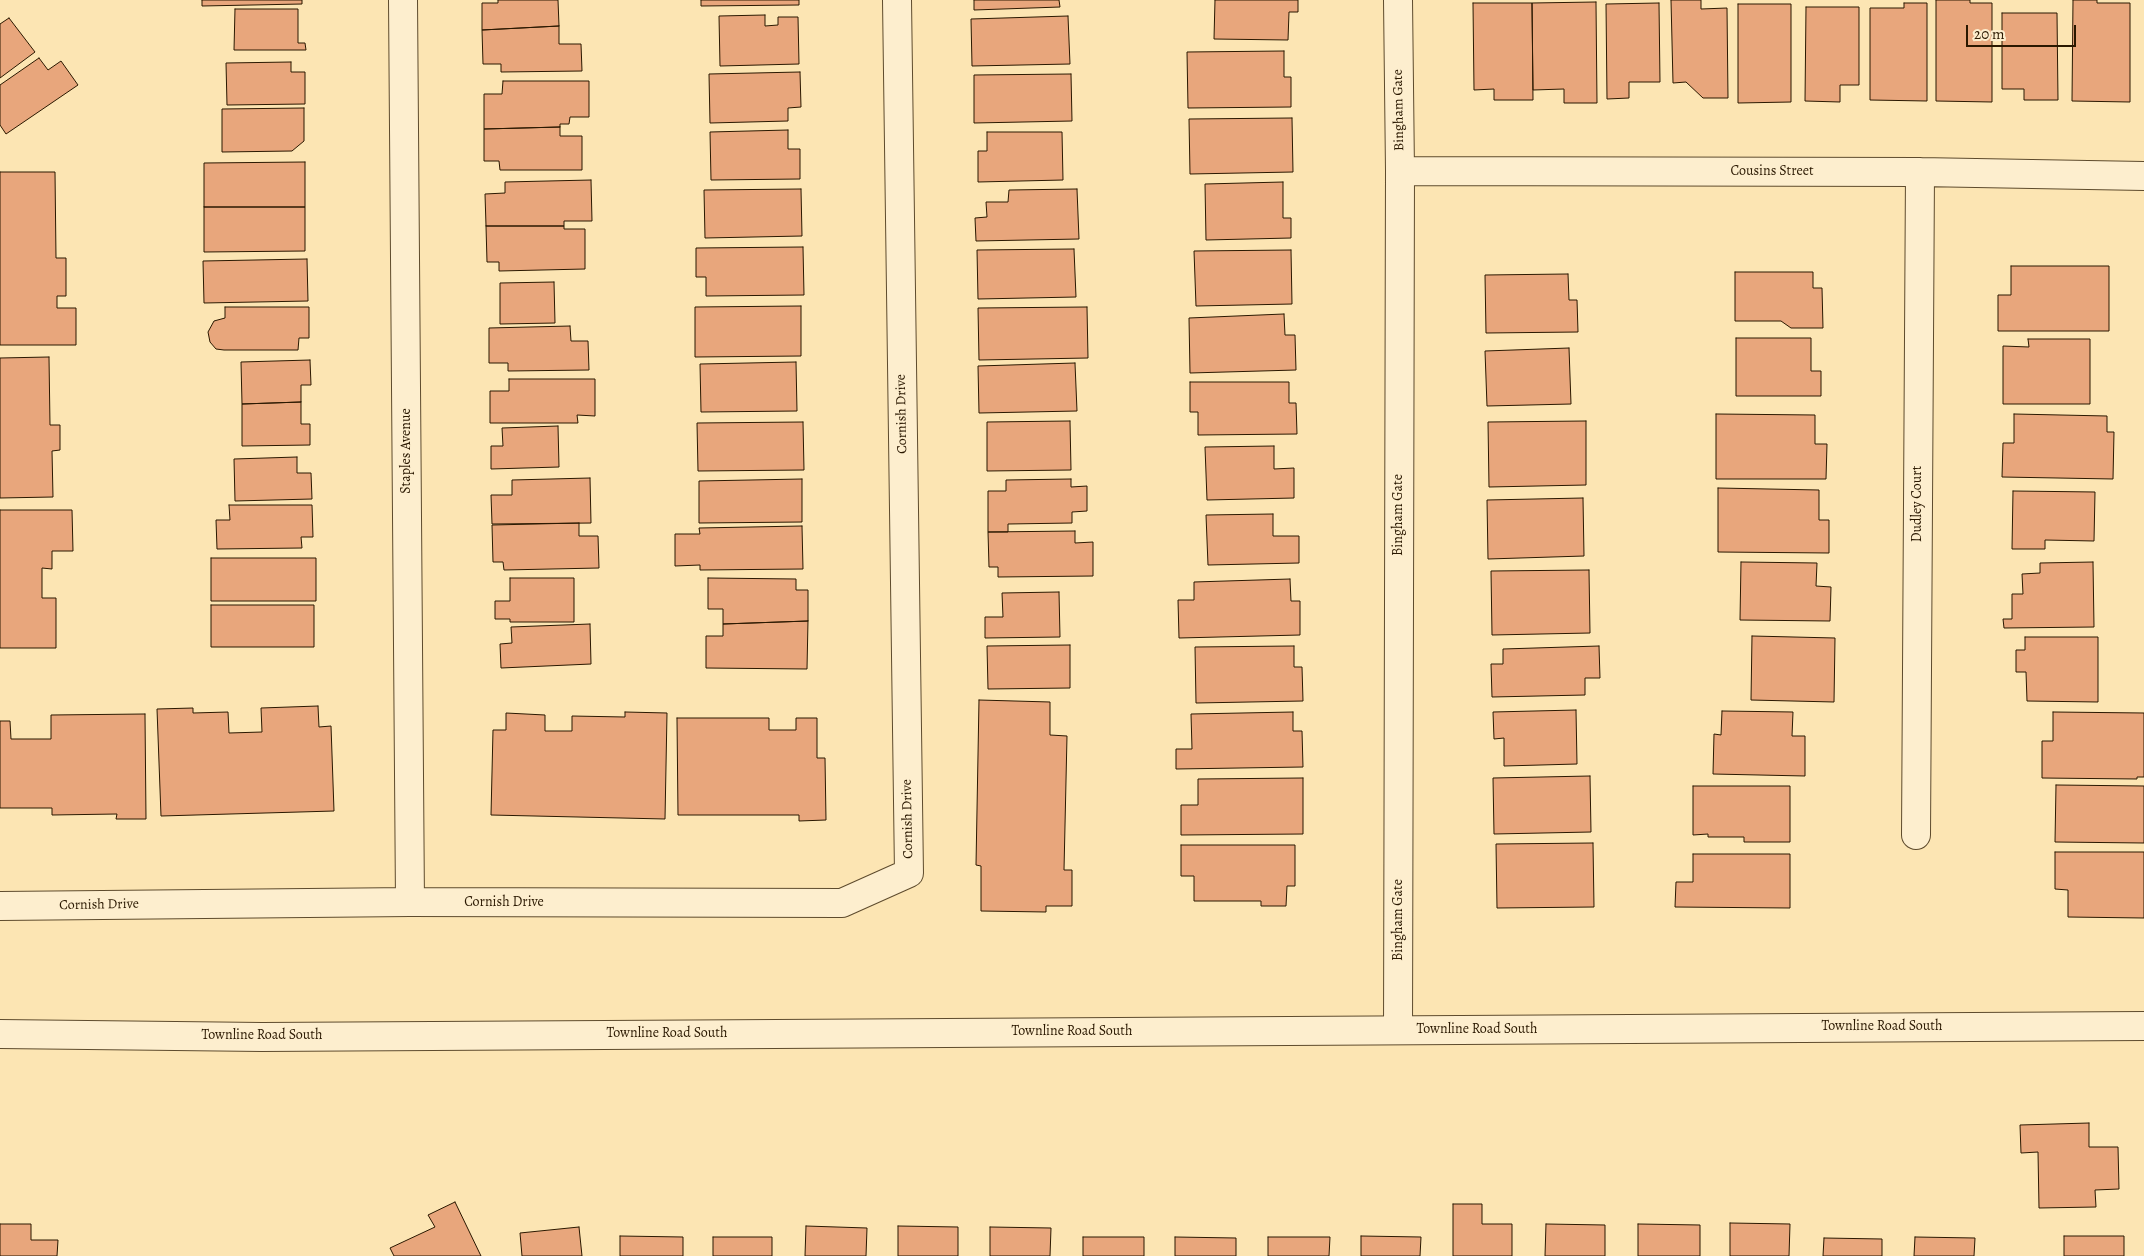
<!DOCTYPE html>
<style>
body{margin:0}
#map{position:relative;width:2144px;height:1256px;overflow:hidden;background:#fce5b3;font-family:Alegreya,serif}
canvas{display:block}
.scale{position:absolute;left:1966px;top:25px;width:110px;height:22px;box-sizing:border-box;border:2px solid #2a1800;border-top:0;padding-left:6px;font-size:15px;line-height:18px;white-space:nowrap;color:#2a1800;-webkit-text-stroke:4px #fdeece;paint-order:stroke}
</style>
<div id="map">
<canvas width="2144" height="1256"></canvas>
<div class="scale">20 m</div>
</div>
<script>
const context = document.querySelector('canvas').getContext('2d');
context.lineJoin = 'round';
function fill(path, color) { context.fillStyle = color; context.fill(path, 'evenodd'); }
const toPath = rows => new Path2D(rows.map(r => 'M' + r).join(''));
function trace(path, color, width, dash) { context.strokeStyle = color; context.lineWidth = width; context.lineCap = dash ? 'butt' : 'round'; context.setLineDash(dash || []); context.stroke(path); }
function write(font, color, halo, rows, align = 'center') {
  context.font = font + ' Alegreya,serif'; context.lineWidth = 4; context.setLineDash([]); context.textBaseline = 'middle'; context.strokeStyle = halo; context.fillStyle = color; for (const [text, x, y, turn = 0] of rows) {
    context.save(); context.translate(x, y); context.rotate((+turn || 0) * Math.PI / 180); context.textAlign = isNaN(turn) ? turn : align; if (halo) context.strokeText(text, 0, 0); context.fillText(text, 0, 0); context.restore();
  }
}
const building = toPath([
 [202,0,302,0,302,4,202,6,202,0],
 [498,0,558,0,559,26,482,30,482,3,498,3,498,0],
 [701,0,799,0,799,5,701,6,701,0],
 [974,0,1059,0,1060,7,974,10,974,0],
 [1215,0,1298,0,1298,12,1289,12,1288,40,1214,39,1215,0],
 [1671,0,1701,0,1701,9,1727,8,1728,98,1703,98,1686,82,1673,83,1671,0],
 [1936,0,1970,0,1970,3,1992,3,1992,102,1936,101,1936,0],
 [2073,0,2097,0,2097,3,2130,3,2130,102,2072,101,2073,0],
 [1596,2,1597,103,1564,103,1564,89,1533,90,1532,3,1596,2],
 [1473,3,1532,3,1533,100,1494,100,1494,89,1474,90,1473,3],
 [1659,3,1660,82,1629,82,1629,98,1607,99,1606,4,1659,3],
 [1904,3,1927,3,1927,101,1870,100,1870,8,1904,8,1904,3],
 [1738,4,1791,4,1791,102,1738,103,1738,4],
 [1806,7,1859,7,1859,85,1840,85,1840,102,1805,101,1806,7],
 [235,9,298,9,298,43,305,43,306,50,234,50,235,9],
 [2002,13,2057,13,2058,100,2024,100,2024,89,2002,89,2002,13],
 [765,15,765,26,778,25,778,17,798,17,799,64,720,66,719,16,765,15],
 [1068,16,1070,64,972,66,971,19,1068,16],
 [9,18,35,52,0,78,0,24,9,18],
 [559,26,559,44,581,44,582,71,501,72,501,64,483,64,482,30,559,26],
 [1284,51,1284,77,1291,77,1291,107,1188,108,1187,52,1284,51],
 [39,58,48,70,61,61,78,85,6,134,0,125,0,85,39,58],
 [291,62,291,72,305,72,305,104,227,105,226,63,291,62],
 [800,72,801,107,788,108,788,121,710,123,709,74,800,72],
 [1071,74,1072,121,974,123,974,75,1071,74],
 [503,81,589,81,589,117,570,117,569,124,560,124,560,127,484,129,484,94,502,94,503,81],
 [304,108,304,141,292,151,222,152,222,109,304,108],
 [1292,118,1293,172,1190,174,1189,119,1292,118],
 [560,127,560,136,582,136,582,170,500,170,499,161,484,161,484,129,560,127],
 [788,130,788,149,800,149,800,179,711,180,710,132,788,130],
 [987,132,1062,132,1063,180,978,182,978,151,987,151,987,132],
 [305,162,305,207,204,207,204,163,305,162],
 [0,172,55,172,56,258,66,258,66,296,57,296,57,308,76,308,76,345,0,345,0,172],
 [591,180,592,221,564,221,564,226,486,226,485,194,505,193,505,182,591,180],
 [1283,182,1283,218,1291,218,1291,238,1206,240,1205,184,1283,182],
 [801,189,802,236,705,238,704,190,801,189],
 [1077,189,1079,239,976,241,975,218,987,217,986,202,1008,202,1009,190,1077,189],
 [204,207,305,207,305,251,204,252,204,207],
 [486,226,564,226,564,229,585,229,585,269,499,271,499,262,487,262,486,226],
 [803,247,804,295,706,296,706,277,696,277,696,248,803,247],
 [1074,249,1076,297,978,299,977,250,1074,249],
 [1291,250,1292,304,1196,306,1194,251,1291,250],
 [307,259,308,301,204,303,203,261,307,259],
 [2011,266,2109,266,2109,331,1998,331,1998,295,2011,295,2011,266],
 [1735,272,1813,272,1813,288,1822,288,1823,328,1791,328,1781,321,1735,321,1735,272],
 [1568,274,1569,300,1577,300,1578,332,1486,333,1485,275,1568,274],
 [554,282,555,323,500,324,500,283,554,282],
 [801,306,801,356,695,357,695,307,801,306],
 [225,307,309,307,309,338,299,338,298,350,224,350,216,349,210,342,208,332,214,321,225,318,225,307],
 [1087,307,1088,358,979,360,978,308,1087,307],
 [1284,314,1285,335,1295,335,1296,370,1190,373,1189,318,1284,314],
 [570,326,571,341,588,341,589,370,508,371,508,363,489,363,489,328,570,326],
 [1736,338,1811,338,1811,371,1821,371,1821,396,1736,396,1736,338],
 [2028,339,2090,339,2090,404,2003,404,2003,346,2029,347,2028,339],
 [1569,348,1571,404,1487,406,1485,351,1569,348],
 [49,357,50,425,60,425,60,450,52,451,53,497,0,498,0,358,49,357],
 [310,360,311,385,301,385,301,402,242,404,241,362,310,360],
 [796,362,797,411,701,412,700,364,796,362],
 [1075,363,1077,411,979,413,978,366,1075,363],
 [509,379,595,379,595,416,577,415,578,423,490,423,490,391,509,391,509,379],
 [1190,382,1289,382,1289,403,1296,403,1297,434,1198,435,1198,412,1190,412,1190,382],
 [301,402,301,424,310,424,310,445,242,446,242,404,301,402],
 [1716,414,1815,415,1815,444,1827,444,1826,479,1716,479,1716,414],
 [2014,414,2107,416,2107,432,2114,432,2113,479,2002,477,2003,443,2014,443,2014,414],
 [1070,421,1071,470,987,471,987,422,1070,421],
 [1586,421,1586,485,1489,487,1488,422,1586,421],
 [803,422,804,470,698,471,697,423,803,422],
 [558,426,559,467,491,469,491,446,503,446,502,428,558,426],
 [1274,446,1274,469,1294,468,1294,498,1207,500,1205,447,1274,446],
 [297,457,297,473,311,473,312,499,235,501,234,459,297,457],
 [590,478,591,523,492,524,491,495,512,495,512,480,590,478],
 [802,479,802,522,699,523,699,481,802,479],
 [1071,479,1071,487,1087,486,1087,511,1072,512,1072,523,1008,524,1008,532,988,532,988,491,1006,491,1006,480,1071,479],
 [1718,488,1819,490,1819,520,1829,520,1829,553,1718,552,1718,488],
 [2013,491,2095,492,2094,541,2045,540,2045,549,2012,549,2013,491],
 [1583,498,1584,556,1488,559,1487,500,1583,498],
 [229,505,312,505,313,537,301,537,302,548,217,549,216,520,230,520,229,505],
 [0,510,72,510,73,551,52,551,52,569,42,568,42,598,56,598,56,648,0,648,0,510],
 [1273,514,1273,536,1299,536,1299,563,1208,565,1206,515,1273,514],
 [579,523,579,536,598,536,599,568,504,570,503,562,493,562,492,525,579,523],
 [802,526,803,569,700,570,700,565,675,566,675,534,700,534,699,528,802,526],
 [1075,531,1075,543,1093,542,1093,576,998,577,998,567,989,567,988,532,1075,531],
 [211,558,316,558,316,601,211,601,211,558],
 [1741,562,1817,563,1816,586,1831,587,1830,621,1740,620,1741,562],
 [2093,562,2094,627,2004,628,2003,619,2012,619,2012,594,2023,594,2022,574,2040,573,2040,563,2093,562],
 [1589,570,1590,633,1492,635,1491,571,1589,570],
 [510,578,574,578,574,622,510,622,510,619,495,619,495,601,510,601,510,578],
 [708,578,796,579,796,590,808,590,808,621,723,624,723,609,708,609,708,578],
 [1290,579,1291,601,1300,601,1300,635,1179,638,1178,600,1194,600,1194,582,1290,579],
 [1059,592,1060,637,985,638,985,617,1003,617,1002,593,1059,592],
 [211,605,314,605,314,647,211,647,211,605],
 [808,621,807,669,706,668,706,636,723,636,723,624,808,621],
 [590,624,591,664,501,668,500,644,512,643,511,627,590,624],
 [1752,636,1835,638,1834,702,1751,700,1752,636],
 [2025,637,2098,637,2098,702,2027,701,2026,672,2016,672,2016,650,2025,650,2025,637],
 [1070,645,1070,688,988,689,987,646,1070,645],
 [1294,646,1294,667,1302,667,1303,701,1196,703,1195,647,1294,646],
 [1599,646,1600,678,1585,678,1585,695,1492,697,1491,664,1503,664,1503,649,1599,646],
 [979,700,1050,702,1050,735,1067,736,1064,870,1072,870,1072,906,1046,906,1046,912,981,911,981,866,976,865,979,700],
 [318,706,319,727,331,726,334,811,161,816,157,709,193,708,193,713,228,712,229,733,262,732,261,708,318,706],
 [1576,710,1577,764,1504,766,1504,738,1494,739,1493,712,1576,710],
 [1722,711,1793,712,1792,736,1805,736,1805,776,1713,774,1714,734,1721,735,1722,711],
 [625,712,667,713,665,819,491,815,493,730,506,730,506,713,545,715,545,731,572,731,572,716,625,717,625,712],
 [1293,712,1293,731,1302,731,1303,767,1176,769,1176,749,1192,749,1191,714,1293,712],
 [2053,712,2144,713,2144,777,2137,777,2137,779,2042,778,2042,741,2053,741,2053,712],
 [145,714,146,819,116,819,117,814,52,815,52,808,0,808,0,721,10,721,11,739,51,739,51,715,145,714],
 [677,718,769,718,769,730,796,730,796,718,817,718,817,758,825,758,826,820,799,821,799,815,678,815,677,718],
 [1590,776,1591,832,1494,834,1493,778,1590,776],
 [1303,778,1303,834,1181,835,1181,805,1198,805,1198,779,1303,778],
 [2056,785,2144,786,2144,843,2055,842,2056,785],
 [1693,786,1790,786,1790,842,1744,842,1744,837,1708,837,1708,834,1693,835,1693,786],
 [1593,843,1594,907,1497,908,1496,844,1593,843],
 [1181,845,1295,845,1295,886,1287,886,1286,906,1261,906,1261,901,1194,901,1194,876,1181,876,1181,845],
 [2055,852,2144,852,2144,918,2068,917,2068,890,2055,889,2055,852],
 [1693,854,1790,854,1790,908,1675,907,1676,882,1693,882,1693,854],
 [2089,1123,2089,1147,2118,1147,2119,1189,2095,1190,2096,1207,2039,1208,2038,1152,2021,1153,2020,1125,2089,1123],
 [455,1202,481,1256,394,1256,390,1248,435,1227,428,1215,455,1202],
 [1453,1204,1482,1204,1482,1224,1512,1224,1512,1256,1453,1256,1453,1204],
 [1730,1223,1790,1224,1789,1256,1730,1256,1730,1223],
 [0,1224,31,1224,31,1240,58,1240,57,1256,0,1256,0,1224],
 [1546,1224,1605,1225,1605,1256,1545,1256,1546,1224],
 [1638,1224,1700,1225,1700,1256,1638,1256,1638,1224],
 [806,1226,867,1228,866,1256,805,1256,806,1226],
 [898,1226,958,1227,958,1256,898,1256,898,1226],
 [579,1227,582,1256,522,1256,520,1233,579,1227],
 [990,1227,1051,1228,1050,1256,990,1256,990,1227],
 [620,1236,683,1237,683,1256,620,1256,620,1236],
 [1361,1236,1421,1237,1420,1256,1361,1256,1361,1236],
 [2064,1236,2124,1236,2124,1256,2064,1256,2064,1236],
 [713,1237,772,1237,772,1256,713,1256,713,1237],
 [1083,1237,1144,1237,1144,1256,1083,1256,1083,1237],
 [1175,1237,1236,1238,1236,1256,1175,1256,1175,1237],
 [1268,1237,1330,1237,1329,1256,1268,1256,1268,1237],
 [1915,1237,1975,1238,1974,1256,1914,1256,1915,1237],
 [1824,1238,1882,1239,1882,1256,1823,1256,1824,1238]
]);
const minor = toPath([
 [403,0,410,902],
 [1398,0,1400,171,1398,1030],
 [1400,171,1920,172,2144,176],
 [1916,835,1920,172],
 [0,906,410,902,842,903,909,873,897,0],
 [0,1034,262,1037,2144,1026]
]);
const streetNames = [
 ["Bingham Gate",1399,110,-91],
 ["Cousins Street",1772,172],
 ["Cornish Drive",902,414,-91],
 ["Staples Avenue",407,451,-90],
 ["Dudley Court",1918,504,-90],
 ["Bingham Gate",1399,515,-90],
 ["Cornish Drive",908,819,-91],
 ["Cornish Drive",504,903],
 ["Cornish Drive",99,905,-1],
 ["Bingham Gate",1399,920,-90],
 ["Townline Road South",1882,1027],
 ["Townline Road South",1477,1030],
 ["Townline Road South",1072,1032],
 ["Townline Road South",667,1034],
 ["Townline Road South",262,1036]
];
fill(building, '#e8a67c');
trace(building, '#2a1800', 1);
trace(minor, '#5e4b2d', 30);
trace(minor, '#fdeece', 28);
write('14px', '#2a1800', '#fdeece', streetNames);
</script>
